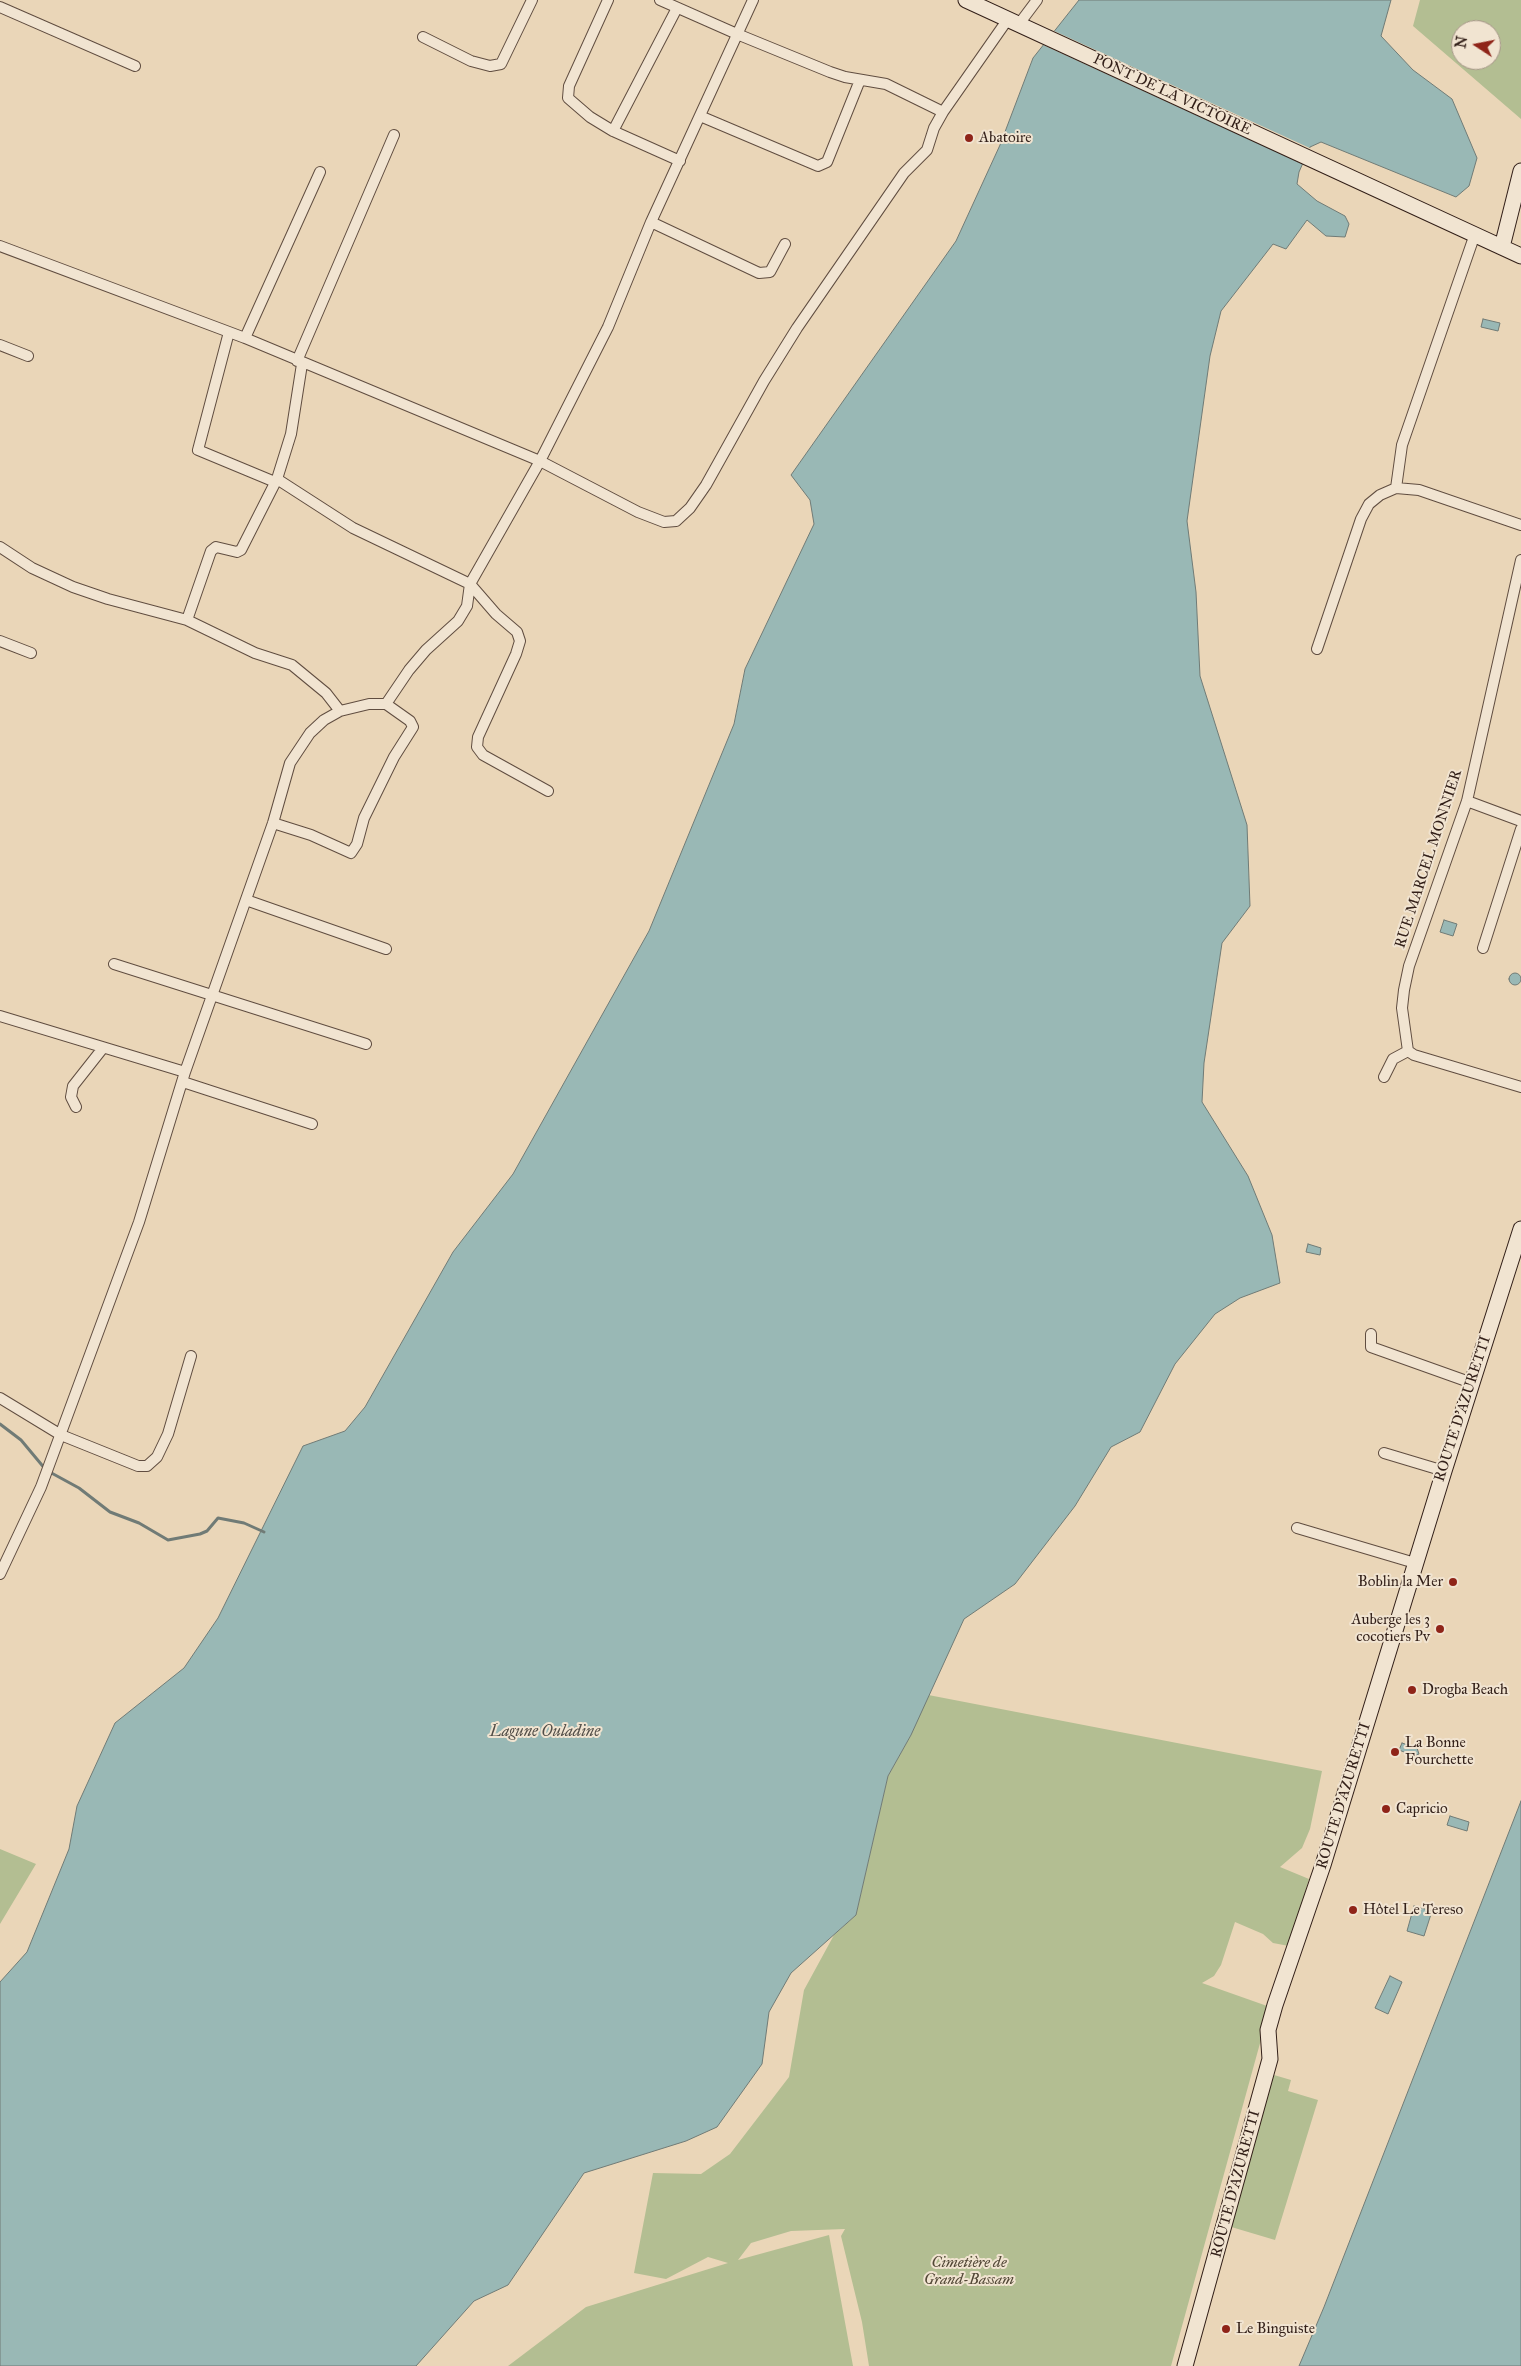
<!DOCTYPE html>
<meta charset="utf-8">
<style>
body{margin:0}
#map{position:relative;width:1521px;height:2366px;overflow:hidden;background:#ead6b8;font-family:"IM FELL Great Primer",serif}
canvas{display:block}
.north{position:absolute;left:1451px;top:20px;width:50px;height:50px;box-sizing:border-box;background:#f1e4d1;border:1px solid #a59587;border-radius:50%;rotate:281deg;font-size:14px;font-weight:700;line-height:20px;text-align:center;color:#321f18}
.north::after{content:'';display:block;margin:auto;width:18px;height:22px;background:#8f2418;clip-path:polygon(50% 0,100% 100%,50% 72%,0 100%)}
</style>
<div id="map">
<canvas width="1521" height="2366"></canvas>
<div class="north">N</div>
</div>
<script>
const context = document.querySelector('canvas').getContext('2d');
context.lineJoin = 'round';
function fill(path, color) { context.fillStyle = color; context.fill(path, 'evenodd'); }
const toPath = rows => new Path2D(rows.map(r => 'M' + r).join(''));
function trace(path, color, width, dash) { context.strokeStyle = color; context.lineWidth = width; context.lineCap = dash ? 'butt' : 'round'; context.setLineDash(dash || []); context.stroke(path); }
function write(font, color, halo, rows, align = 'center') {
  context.font = font + ' "IM FELL Great Primer",serif'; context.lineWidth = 4; context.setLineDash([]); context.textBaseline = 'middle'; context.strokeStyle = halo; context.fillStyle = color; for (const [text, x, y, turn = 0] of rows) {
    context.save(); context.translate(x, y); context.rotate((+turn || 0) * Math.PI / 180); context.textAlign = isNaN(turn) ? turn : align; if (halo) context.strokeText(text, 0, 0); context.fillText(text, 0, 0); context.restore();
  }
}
const green = toPath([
 [1420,0,1521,0,1521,119,1413,26],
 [1461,30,1491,30,1491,60,1461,60],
 [918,1693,1322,1771,1310,1829,1302,1848,1280,1867,1309,1879,1289,1946,1273,1943,1263,1934,1235,1922,1221,1965,1214,1976,1202,1983,1270,2007,1171,2366,869,2366,862,2322,841,2236,845,2229,791,2231,751,2243,738,2260,829,2235,853,2366,508,2366,586,2307,728,2263,708,2257,666,2279,634,2273,653,2173,701,2174,730,2154,789,2077,804,1990,834,1935,856,1915,888,1776,911,1735],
 [0,1849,36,1864,0,1924],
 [1274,2075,1291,2080,1288,2091,1318,2100,1275,2240,1228,2226]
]);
const water = toPath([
 [1079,0,1391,0,1381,36,1413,70,1452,99,1477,158,1469,186,1456,197,1321,142,1310,147,1299,172,1297,184,1317,201,1345,216,1349,224,1345,237,1326,236,1307,220,1286,249,1273,244,1221,311,1210,356,1187,521,1196,592,1200,676,1247,825,1250,906,1222,943,1204,1063,1202,1102,1248,1176,1272,1235,1280,1283,1240,1298,1215,1314,1175,1364,1140,1432,1111,1447,1075,1506,1015,1584,964,1619,911,1735,888,1776,856,1915,791,1973,769,2012,762,2064,717,2127,686,2141,584,2173,508,2285,474,2301,416,2366,0,2366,0,1982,27,1952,69,1849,77,1806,115,1723,184,1668,218,1618,303,1446,345,1431,365,1407,453,1252,513,1174,649,931,734,724,745,669,814,524,810,500,791,475,956,241,1000,145,1033,58,1079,0],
 [1483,319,1500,323,1498,331,1481,327,1483,319],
 [1444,920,1457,924,1453,936,1440,932,1444,920],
 '1509 979a6 6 0 1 1 12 0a6 6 0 1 1-12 0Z',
 [1308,1244,1321,1248,1320,1255,1306,1252,1308,1244],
 [1402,1743,1417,1748,1419,1754,1414,1756,1399,1750,1402,1743],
 [1521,1801,1521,2366,1299,2366,1324,2307,1521,1801],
 [1450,1816,1469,1822,1467,1831,1447,1825,1450,1816],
 [1414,1906,1432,1911,1424,1936,1407,1931,1414,1906],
 [1390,1976,1402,1982,1388,2014,1375,2008,1390,1976]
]);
const pier = toPath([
 [1052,30,1312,149,1305,165,1041,44]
]);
const stream = toPath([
 [0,1424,21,1440,46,1470,79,1488,110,1512,139,1523,168,1540,200,1534,207,1531,218,1518,244,1523,264,1532]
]);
const street = toPath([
 [608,0,569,86,568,98,590,117,613,131,680,161],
 [660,0,737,34,830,72,845,77,886,84,943,112],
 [0,7,135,66],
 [1019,24,1037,0],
 [423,37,471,61,490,66,501,64,532,0],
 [700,116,818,166,827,162,860,80],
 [613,131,677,8],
 [651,222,759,273,770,272,785,244],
 [0,246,245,338,540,461,638,512,664,522,676,521,690,508,706,485,764,381,797,328,904,173,927,150,934,128,943,112,1008,19],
 [229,332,198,450,275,482],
 [245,338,320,172],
 [0,345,28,356],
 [297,361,394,135],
 [277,479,353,528,470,584,496,614,517,632,520,641,516,654,478,737,477,747,483,755,548,791],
 [1396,488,1402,445,1475,234],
 [0,547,32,568,73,587,108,599,187,620,255,653,292,665,326,693,340,711],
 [187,620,211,551,216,547,237,552,241,550,277,479,291,434,302,364],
 [0,641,31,653],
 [1317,649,1361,519,1369,504,1380,495,1396,488,1419,490,1521,525],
 [1467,801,1521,821],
 [273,823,311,835,351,853,357,844,364,818,394,757,413,727,410,721,386,704],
 [246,900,386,949],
 [1483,948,1521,829],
 [114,964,366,1044],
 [0,1016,185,1072],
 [1408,1051,1402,1008,1404,990,1409,966,1467,801,1521,560],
 [1408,1051,1414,1055,1521,1087],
 [1384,1077,1393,1059,1408,1051],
 [183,1082,312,1124],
 [76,1107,71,1097,73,1086,103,1048],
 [1371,1334,1371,1347,1472,1383],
 [0,1398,61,1435,138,1466,147,1466,157,1457,168,1434,191,1356],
 [1384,1453,1444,1471],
 [1297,1528,1415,1563],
 [0,1574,41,1487,139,1222,185,1072,273,823,290,763,310,733,324,720,340,711,369,704,386,704,409,670,426,650,458,621,467,606,470,584,540,461,608,327,651,222,753,0]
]);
const secondary = toPath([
 [966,0,1521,256],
 [1502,247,1521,171],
 [1185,2366,1270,2059,1268,2030,1275,2005,1323,1865,1444,1471,1521,1229]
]);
const markers = [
 [969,138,5,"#8f2418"],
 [1453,1582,5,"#8f2418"],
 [1440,1629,5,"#8f2418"],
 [1412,1690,5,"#8f2418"],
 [1395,1752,5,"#8f2418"],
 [1386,1809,5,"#8f2418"],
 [1353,1910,5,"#8f2418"],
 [1226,2329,5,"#8f2418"]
];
const streetNames = [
 ["PONT DE LA VICTOIRE",1172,95,25],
 ["RUE MARCEL MONNIER",1429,859,-72],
 ["ROUTE D'AZURETTI",1463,1409,-72],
 ["ROUTE D'AZURETTI",1344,1796,-73],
 ["ROUTE D'AZURETTI",1236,2184,-75]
];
const poiNames = [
 ["Abatoire",979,138],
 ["Boblin la Mer",1443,1582,"right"],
 ["Auberge les 3",1430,1620,"right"],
 ["cocotiers Pv",1430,1637,"right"],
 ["Drogba Beach",1422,1690],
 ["La Bonne",1405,1743],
 ["Fourchette",1405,1760],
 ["Capricio",1396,1809],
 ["Hôtel Le Tereso",1363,1910],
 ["Le Binguiste",1236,2329]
];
const parkNames = [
 ["Cimetière de",969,2263],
 ["Grand-Bassam",969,2280]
];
const waterNames = [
 ["Lagune Ouladine",545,1732]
];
fill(green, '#b3be92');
fill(water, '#99b8b5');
trace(water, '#707b76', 1);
fill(pier, '#ead6b8');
trace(stream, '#707b76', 3);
trace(street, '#604d40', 12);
trace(secondary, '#321f18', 17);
trace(street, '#f1e4d1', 10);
trace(secondary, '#f1e4d1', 15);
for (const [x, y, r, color] of markers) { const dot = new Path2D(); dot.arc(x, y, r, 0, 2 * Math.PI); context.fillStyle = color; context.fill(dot); trace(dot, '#f1e4d1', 2); }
write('15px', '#321f18', '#f1e4d1', streetNames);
write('15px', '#321f18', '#f1e4d1', poiNames, 'left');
write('italic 15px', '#524736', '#f1e4d1', parkNames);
write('italic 16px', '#514d47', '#f1e4d1', waterNames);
</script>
